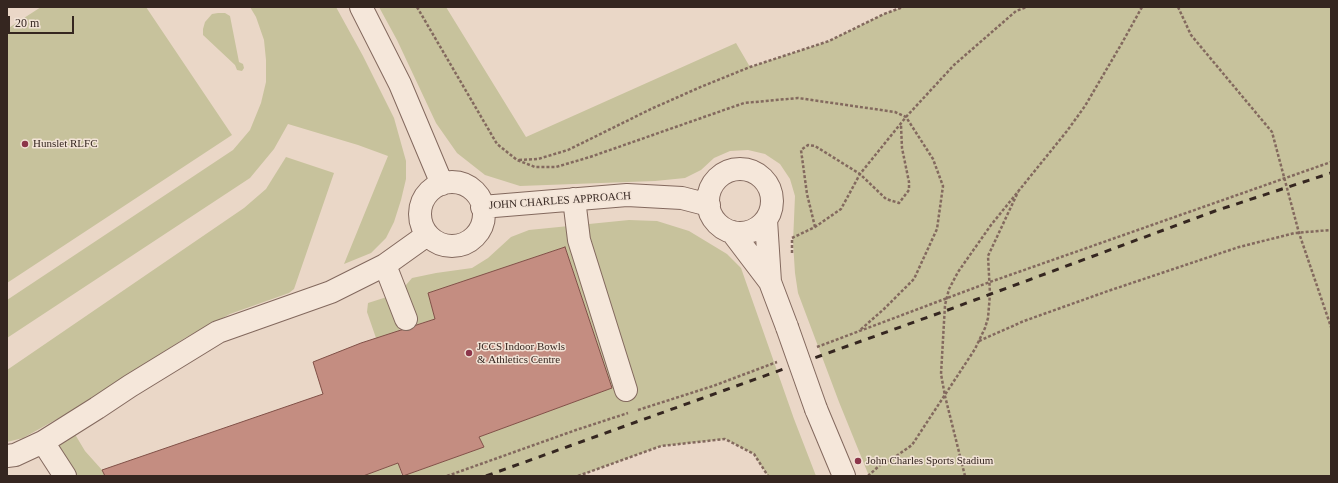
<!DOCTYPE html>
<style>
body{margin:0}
#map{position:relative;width:1338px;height:483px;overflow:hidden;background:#ead7c7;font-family:Georgia,serif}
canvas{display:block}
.frame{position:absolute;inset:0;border:8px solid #352620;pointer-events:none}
.scale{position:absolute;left:8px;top:16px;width:66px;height:18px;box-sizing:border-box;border:2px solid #352620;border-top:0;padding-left:5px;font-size:12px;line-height:14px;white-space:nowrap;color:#352620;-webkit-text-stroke:3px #f2e3d6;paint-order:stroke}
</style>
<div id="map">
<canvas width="1338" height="483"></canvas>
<div class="frame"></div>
<div class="scale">20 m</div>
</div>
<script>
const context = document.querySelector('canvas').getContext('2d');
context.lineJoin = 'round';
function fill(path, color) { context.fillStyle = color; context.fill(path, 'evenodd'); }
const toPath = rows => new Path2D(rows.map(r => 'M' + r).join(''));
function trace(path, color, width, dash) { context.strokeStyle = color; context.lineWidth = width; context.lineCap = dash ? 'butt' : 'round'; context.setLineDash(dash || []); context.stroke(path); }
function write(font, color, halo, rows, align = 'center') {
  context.font = font + ' Georgia,serif'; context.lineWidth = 3; context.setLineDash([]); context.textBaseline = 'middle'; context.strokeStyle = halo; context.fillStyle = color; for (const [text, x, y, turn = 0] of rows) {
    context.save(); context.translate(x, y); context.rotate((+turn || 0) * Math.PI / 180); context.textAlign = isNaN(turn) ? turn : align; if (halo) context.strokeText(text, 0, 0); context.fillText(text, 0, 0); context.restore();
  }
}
const green = toPath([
 [41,7,146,7,232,135,7,283,7,29],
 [250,7,336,7,363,56,394,118,406,161,406,179,401,200,394,222,386,238,371,253,344,264,388,156,358,145,288,124,274,149,250,178,7,338,7,300,233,150,250,130,261,103,266,82,266,60,264,40,256,17],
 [379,7,446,7,526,137,736,43,750,67,829,41,884,14,903,7,1331,7,1331,476,869,476,839,402,798,293,795,273,793,242,795,196,790,179,780,164,765,154,748,150,730,151,714,158,701,170,685,178,655,181,520,186,485,175,457,153,436,123,397,40],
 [218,13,225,13,230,16,239,62,243,64,244,68,242,71,237,70,235,65,203,35,203,29,205,22,212,14],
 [286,157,334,173,294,289,289,293,230,314,185,338,75,409,23,438,7,442,7,370,244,208,266,189],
 [629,220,657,221,689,231,727,254,741,268,794,419,816,476,768,476,754,454,725,439,661,446,578,476,403,476,484,447,479,437,612,388,565,247,428,293,435,319,412,326,403,293,406,285,412,278,436,273,472,268,488,258,511,237,529,230],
 [390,296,400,331,376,338,367,312,368,303],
 [70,426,85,451,102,470,105,476,55,476,43,442],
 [398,463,402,476,363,476]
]);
const building = toPath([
 [565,247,612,388,479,437,484,447,403,476,398,463,363,476,105,476,102,470,323,394,313,362,361,343,435,319,428,293,565,247]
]);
const path = toPath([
 [417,7,497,144,517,160,535,167,556,167,590,157,744,103,798,98,895,112,906,117,933,159,943,186,937,229,914,279,884,309,859,331],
 [1178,7,1191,35,1272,132,1299,233,1331,327],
 [519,160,538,159,568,150,653,108,703,86,750,67,829,41,884,14,903,7],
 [815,227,807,194,801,150,808,145,815,146,860,174,886,199,899,203,909,190,909,182,902,148,901,125],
 [792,253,792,238,815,227,841,209,860,174,906,117,954,65,1016,11,1027,7],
 [979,341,1024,321,1108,291,1239,247,1295,233,1331,230],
 [817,347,990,282,1331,162],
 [638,410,713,386,777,362],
 [447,476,576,430,628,413],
 [578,476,661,446,725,439,754,454,768,476],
 [868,476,880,465,892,459,912,445,975,349,985,328,988,318,990,294,988,256,1018,192],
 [965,476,945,396,941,374,945,305,949,289,958,272,991,225,1067,131,1085,106,1122,43,1142,7]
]);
const minor = toPath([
 [361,7,400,84,442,184],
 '708 201a32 32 0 1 1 64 0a32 32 0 1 1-64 0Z',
 '420 214a32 32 0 1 1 64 0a32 32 0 1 1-64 0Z',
 [574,199,579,240,626,390],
 [482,207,627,195,682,198,709,205],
 [766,220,770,282,787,327],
 [732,232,770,282],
 [385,265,406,319],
 [816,409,844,476],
 [43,442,65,476],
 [7,456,15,455,43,442,97,408,130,386,218,332,331,292,385,265,427,235]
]);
const rail = toPath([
 [486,476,945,311,1215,211,1331,173]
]);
const minorBridge = toPath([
 [787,327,816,409]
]);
const markers = [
 [25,144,4,"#8c354a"],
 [469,353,4,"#8c354a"],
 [858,461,4,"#8c354a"]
];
const poiNames = [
 ["Hunslet RLFC",33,144],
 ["JCCS Indoor Bowls",477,347],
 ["& Athletics Centre",477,360],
 ["John Charles Sports Stadium",866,461]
];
const streetNames = [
 ["JOHN CHARLES APPROACH",560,201,-4]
];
fill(green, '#c7c29c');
fill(building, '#c48d81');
trace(building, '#805047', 1);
trace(minor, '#83695e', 24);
trace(path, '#83695e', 2.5, [3, 2]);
trace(minor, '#f5e7da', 22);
trace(rail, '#352620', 3, [7, 7]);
trace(minorBridge, '#83695e', 24, []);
trace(minorBridge, '#f5e7da', 22);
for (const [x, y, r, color] of markers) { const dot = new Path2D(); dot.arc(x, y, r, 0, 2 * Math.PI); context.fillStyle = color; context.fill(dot); trace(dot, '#f2e3d6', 1.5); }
write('11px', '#352620', '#f2e3d6', poiNames, 'left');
write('11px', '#352620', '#f2e3d6', streetNames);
</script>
